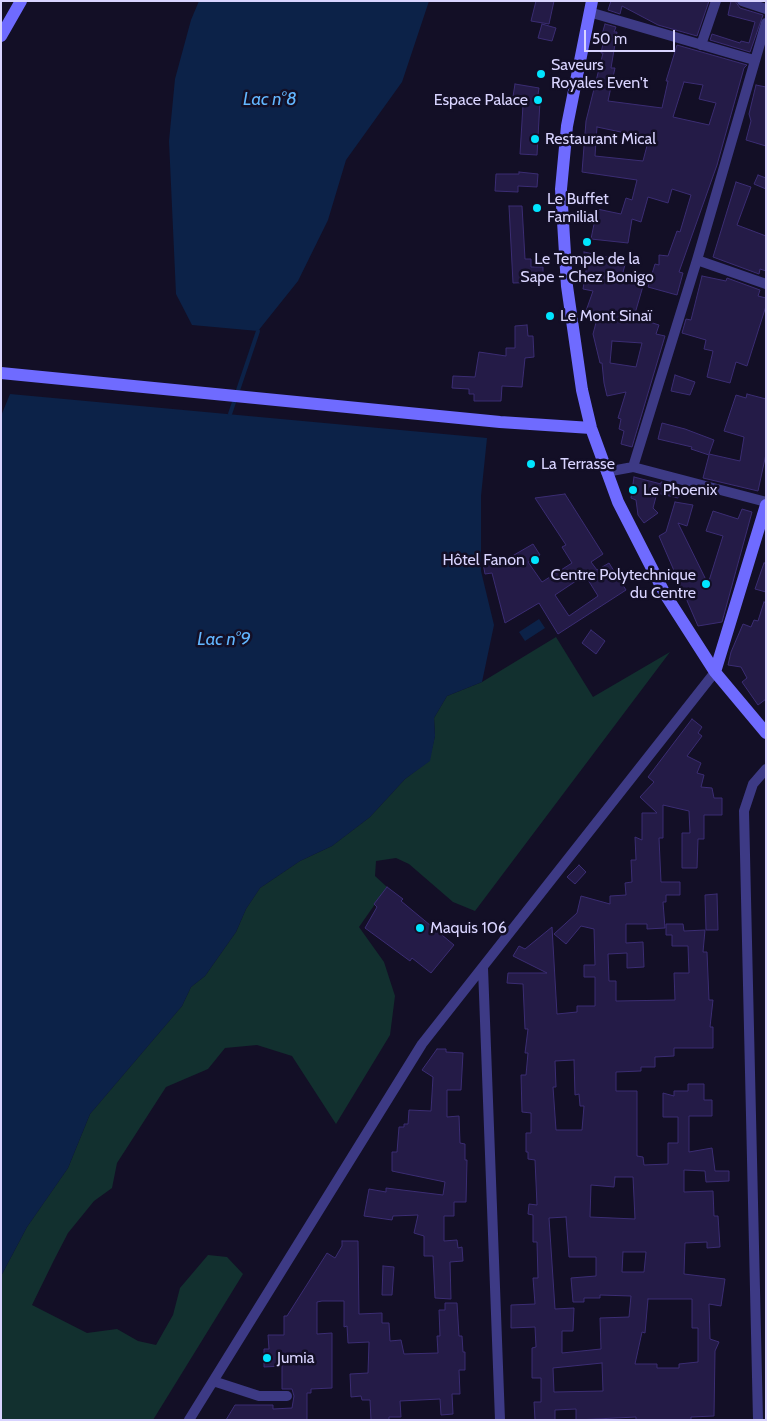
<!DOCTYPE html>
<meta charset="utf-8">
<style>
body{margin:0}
#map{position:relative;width:767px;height:1421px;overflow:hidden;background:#130f26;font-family:Cabin,sans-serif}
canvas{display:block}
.frame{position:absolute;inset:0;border:2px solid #d9d4ff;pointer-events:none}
.scale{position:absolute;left:584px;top:30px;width:91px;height:22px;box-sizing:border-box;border:2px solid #d9d4ff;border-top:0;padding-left:6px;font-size:15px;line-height:18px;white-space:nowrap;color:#d9d4ff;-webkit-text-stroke:4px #130f26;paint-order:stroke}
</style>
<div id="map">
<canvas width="767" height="1421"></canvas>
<div class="frame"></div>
<div class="scale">50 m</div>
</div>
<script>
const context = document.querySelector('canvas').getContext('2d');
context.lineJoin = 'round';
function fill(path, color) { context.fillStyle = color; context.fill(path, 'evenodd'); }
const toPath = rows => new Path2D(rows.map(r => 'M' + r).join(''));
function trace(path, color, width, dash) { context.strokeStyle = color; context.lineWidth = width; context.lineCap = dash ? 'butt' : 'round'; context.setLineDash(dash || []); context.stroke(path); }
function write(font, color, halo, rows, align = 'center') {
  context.font = font + ' Cabin,sans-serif'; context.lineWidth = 5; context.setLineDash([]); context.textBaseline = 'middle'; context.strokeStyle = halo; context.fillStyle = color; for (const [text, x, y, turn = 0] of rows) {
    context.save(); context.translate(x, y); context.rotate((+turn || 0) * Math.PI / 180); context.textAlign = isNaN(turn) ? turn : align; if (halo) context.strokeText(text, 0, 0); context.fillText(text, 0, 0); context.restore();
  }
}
const green = toPath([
 [556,637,593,697,670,652,475,911,453,902,409,864,396,858,376,861,375,876,387,887,359,927,384,962,395,996,390,1035,336,1124,292,1056,257,1045,225,1048,208,1069,166,1087,117,1163,112,1188,94,1201,68,1233,54,1260,32,1305,87,1333,117,1329,138,1341,156,1345,173,1315,180,1288,208,1255,227,1257,243,1274,153,1420,1,1420,1,1276,27,1227,68,1168,90,1114,182,1006,191,987,205,976,236,932,246,909,260,888,300,861,332,846,370,817,405,779,429,761,435,736,434,718,447,696,482,682]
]);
const water = toPath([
 [199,1,429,1,402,82,346,160,328,220,298,281,258,331,192,325,176,294,169,141,175,79,191,20],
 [10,394,487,438,481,496,481,571,494,625,482,682,447,696,434,718,435,736,430,761,405,779,370,817,332,846,300,861,260,888,246,909,236,932,205,976,191,987,182,1006,90,1114,68,1168,27,1227,1,1276,1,416],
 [539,619,545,628,525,641,519,632]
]);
const stream = toPath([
 [230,414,258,331]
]);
const building = toPath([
 [536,1,554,1,549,24,531,21,536,1],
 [611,1,709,1,697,36,658,25,622,6,620,14,608,10,611,1],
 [731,1,735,1,740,8,763,15,750,52,710,40,712,34,740,43,741,41,749,43,755,22,728,15,731,1],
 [542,24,556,28,552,41,538,38,542,24],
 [605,24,616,27,614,32,617,32,611,68,615,68,608,101,662,108,668,81,666,81,677,45,747,65,744,68,717,165,679,272,683,273,677,295,648,287,655,264,659,265,659,255,668,256,677,231,680,232,691,195,672,189,668,203,648,197,641,222,632,219,628,243,591,239,597,209,621,214,626,198,632,200,637,180,582,172,586,121,603,53,601,53,604,39,601,38,605,24],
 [684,82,703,85,699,99,716,103,709,125,673,117,684,82],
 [597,127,649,138,643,161,595,156,597,127],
 [515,84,539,88,537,101,540,101,537,155,520,154,523,105,512,103,515,84],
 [756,85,766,87,766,146,746,140,751,121,749,114,756,85],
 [519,172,538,174,537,187,518,186,518,192,495,191,496,174,519,174,519,172],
 [758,175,766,178,766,189,754,184,758,175],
 [736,182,751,187,737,225,766,236,766,271,760,269,759,274,713,257,736,182],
 [509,206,522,206,525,259,531,259,531,267,543,267,543,282,513,283,509,206],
 [584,252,626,261,623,272,645,279,634,317,659,325,656,334,665,336,632,447,621,444,624,431,619,429,621,419,618,418,626,392,607,396,604,383,602,363,600,363,593,334,598,315,586,311,593,291,583,289,586,271,584,252],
 [612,341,642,343,636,367,610,363,612,341],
 [702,276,726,281,727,278,760,290,758,296,766,298,766,306,747,366,736,362,730,383,707,377,713,351,704,349,706,340,682,333,686,319,691,320,702,276],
 [527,325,528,336,533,336,534,357,525,358,522,387,502,386,501,401,474,401,474,394,469,394,469,389,452,388,453,376,475,377,479,352,506,356,506,348,515,348,515,326,527,325],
 [675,375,695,382,690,395,671,391,675,375],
 [747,394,766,399,766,454,758,491,703,478,709,455,691,449,692,447,658,439,662,423,685,429,714,440,709,454,740,461,744,437,724,431,736,395,746,398,747,394],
 [634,477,661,484,661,482,672,484,671,487,680,490,678,498,657,493,653,508,658,513,644,523,638,515,636,500,631,498,634,477],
 [565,494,603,554,591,562,597,570,609,563,626,590,558,634,539,603,505,623,492,573,485,574,483,563,495,562,495,566,533,544,540,555,528,562,542,582,572,563,562,547,566,545,535,498,565,494],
 [585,575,598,596,569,616,555,595,585,575],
 [675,502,693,505,687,526,678,523,708,584,723,536,706,531,713,511,738,519,742,509,752,512,722,622,698,626,659,536,666,532,675,502],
 [764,563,766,563,766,592,755,589,764,563],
 [764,602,766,603,766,699,758,705,742,682,747,678,741,667,728,665,731,652,743,624,751,627,754,620,758,621,764,602],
 [591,630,605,641,596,654,582,643,591,630],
 [692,719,702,727,698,733,702,736,687,756,701,763,697,773,704,775,701,787,712,788,714,798,722,798,722,815,704,815,704,839,698,839,697,868,682,868,682,833,690,833,689,811,663,805,663,838,659,838,661,882,680,882,680,895,666,895,666,902,663,902,665,928,647,929,647,924,626,924,626,943,643,942,644,967,627,968,627,953,608,954,609,981,616,981,616,1001,675,1000,674,973,689,973,688,946,672,946,672,935,666,935,666,924,683,924,684,931,705,930,703,952,707,952,709,1000,713,1000,710,1027,713,1027,713,1048,674,1048,674,1056,655,1057,655,1067,641,1067,641,1071,616,1072,616,1091,637,1091,637,1156,643,1157,644,1165,668,1164,668,1143,678,1143,678,1117,663,1117,663,1093,674,1096,674,1091,688,1091,688,1084,704,1084,704,1100,712,1100,712,1116,689,1116,689,1152,712,1148,715,1171,729,1171,729,1181,706,1182,705,1171,684,1170,684,1192,713,1191,714,1216,718,1216,720,1247,707,1248,707,1242,685,1243,684,1274,725,1279,721,1306,709,1304,710,1339,719,1342,715,1351,714,1416,691,1417,691,1420,636,1420,636,1417,576,1420,576,1409,555,1410,555,1420,535,1420,534,1402,541,1402,541,1378,532,1378,532,1348,536,1347,535,1327,511,1328,511,1305,535,1304,533,1278,538,1278,537,1242,533,1242,533,1215,528,1214,529,1204,537,1205,535,1160,528,1159,528,1152,526,1152,526,1133,531,1133,531,1113,522,1112,521,1075,526,1075,528,1053,525,1053,528,1029,525,1029,523,984,507,983,508,973,547,973,513,956,519,946,525,949,552,927,557,1014,577,1012,577,1006,595,1006,595,977,584,977,584,965,595,965,594,929,581,926,566,944,554,934,577,913,581,896,610,904,610,896,626,895,625,883,632,882,631,860,636,860,635,837,642,840,642,813,657,813,640,797,654,782,648,777,692,719],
 [574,1060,575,1095,579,1094,580,1106,584,1106,582,1130,556,1130,553,1087,556,1087,555,1061,574,1060],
 [615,1177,633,1177,635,1219,590,1217,591,1185,614,1187,615,1177],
 [566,1217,569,1257,596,1257,596,1276,571,1278,573,1302,584,1302,584,1298,600,1298,600,1295,631,1296,629,1317,600,1318,601,1349,562,1353,562,1331,573,1331,574,1308,555,1309,549,1218,566,1217],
 [623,1252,646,1252,644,1272,622,1272,623,1252],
 [648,1299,692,1299,692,1328,698,1328,698,1362,679,1364,679,1368,657,1368,657,1364,635,1364,642,1332,645,1333,648,1299],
 [602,1363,603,1391,554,1392,553,1368,602,1363],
 [579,865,586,872,575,884,567,877,579,865],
 [387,887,403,899,401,901,454,945,431,973,412,958,410,961,365,928,377,907,374,904,387,887],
 [717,894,718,930,706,930,705,895,717,894],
 [437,1049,446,1049,446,1052,463,1053,461,1090,447,1090,447,1117,459,1116,460,1143,465,1144,465,1160,467,1160,466,1202,454,1202,454,1216,444,1216,444,1241,457,1240,458,1248,462,1247,463,1261,450,1262,451,1299,435,1298,433,1256,424,1256,424,1236,414,1233,418,1215,393,1216,392,1220,364,1216,369,1189,386,1192,386,1188,443,1195,445,1182,392,1171,392,1152,397,1152,399,1127,404,1127,404,1124,408,1124,409,1110,431,1111,433,1077,422,1070,437,1049],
 [342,1241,358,1241,359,1314,382,1313,382,1323,389,1323,390,1341,401,1340,404,1354,438,1353,437,1336,440,1336,439,1310,445,1310,445,1303,457,1303,459,1336,462,1336,463,1352,465,1352,465,1370,459,1370,460,1394,452,1394,453,1414,441,1415,440,1399,400,1401,401,1417,389,1417,389,1420,371,1420,370,1400,362,1400,361,1396,351,1397,350,1374,368,1373,369,1342,348,1343,347,1326,344,1327,344,1301,322,1301,317,1302,317,1334,332,1333,332,1388,311,1389,311,1393,307,1393,307,1420,226,1420,235,1405,273,1405,273,1409,292,1408,294,1396,292,1389,282,1389,282,1366,264,1367,264,1349,269,1349,268,1335,284,1335,284,1316,287,1316,327,1253,335,1258,342,1246,342,1241],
 [383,1266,394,1267,392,1295,382,1295,383,1266]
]);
const street = toPath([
 [742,1,766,9],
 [589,12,754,60],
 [701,45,716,1],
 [697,260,766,284],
 [633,467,697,260,766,23],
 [606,472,633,467,766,502],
 [483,968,500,1420],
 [213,1381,259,1396,287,1396],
 [189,1420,422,1044,715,672],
 [758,1420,744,811,753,784,766,769]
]);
const secondary = toPath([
 [592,1,567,126,561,189,567,286,582,390,591,428,618,502,665,594,715,672,766,733],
 [1,36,21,1],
 [1,373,500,422,591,428],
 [715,672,766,505]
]);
const markers = [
 [541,74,5,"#00e5ff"],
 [538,100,5,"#00e5ff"],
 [535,139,5,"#00e5ff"],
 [537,208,5,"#00e5ff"],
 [587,242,5,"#00e5ff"],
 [550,316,5,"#00e5ff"],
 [531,464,5,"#00e5ff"],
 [633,490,5,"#00e5ff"],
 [535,560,5,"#00e5ff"],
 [706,584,5,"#00e5ff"],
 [420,928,5,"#00e5ff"],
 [267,1358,5,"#00e5ff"]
];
const poiNames = [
 ["Saveurs",551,65],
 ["Royales Even't",551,83],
 ["Espace Palace",528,100,"right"],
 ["Restaurant Mical",545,139],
 ["Le Buffet",547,199],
 ["Familial",547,217],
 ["Le Temple de la",587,259,"center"],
 ["Sape - Chez Bonigo",587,277,"center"],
 ["Le Mont Sinaï",560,316],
 ["La Terrasse",541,464],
 ["Le Phoenix",643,490],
 ["Hôtel Fanon",525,560,"right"],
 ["Centre Polytechnique",696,575,"right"],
 ["du Centre",696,593,"right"],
 ["Maquis 106",430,928],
 ["Jumia",277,1358]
];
const waterNames = [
 ["Lac n°8",270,100],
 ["Lac n°9",224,640]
];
fill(green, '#12302f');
fill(water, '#0c2248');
trace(stream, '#0c2248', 4);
fill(building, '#241b47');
trace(building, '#3b2d73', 1);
trace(street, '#3d3a85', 10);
trace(secondary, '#6f6bff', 12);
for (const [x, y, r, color] of markers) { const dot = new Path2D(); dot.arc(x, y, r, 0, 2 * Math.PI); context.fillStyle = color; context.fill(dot); trace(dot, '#130f26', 2); }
write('16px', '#d9d4ff', '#130f26', poiNames, 'left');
write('italic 18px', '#62b6ff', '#130f26', waterNames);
</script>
